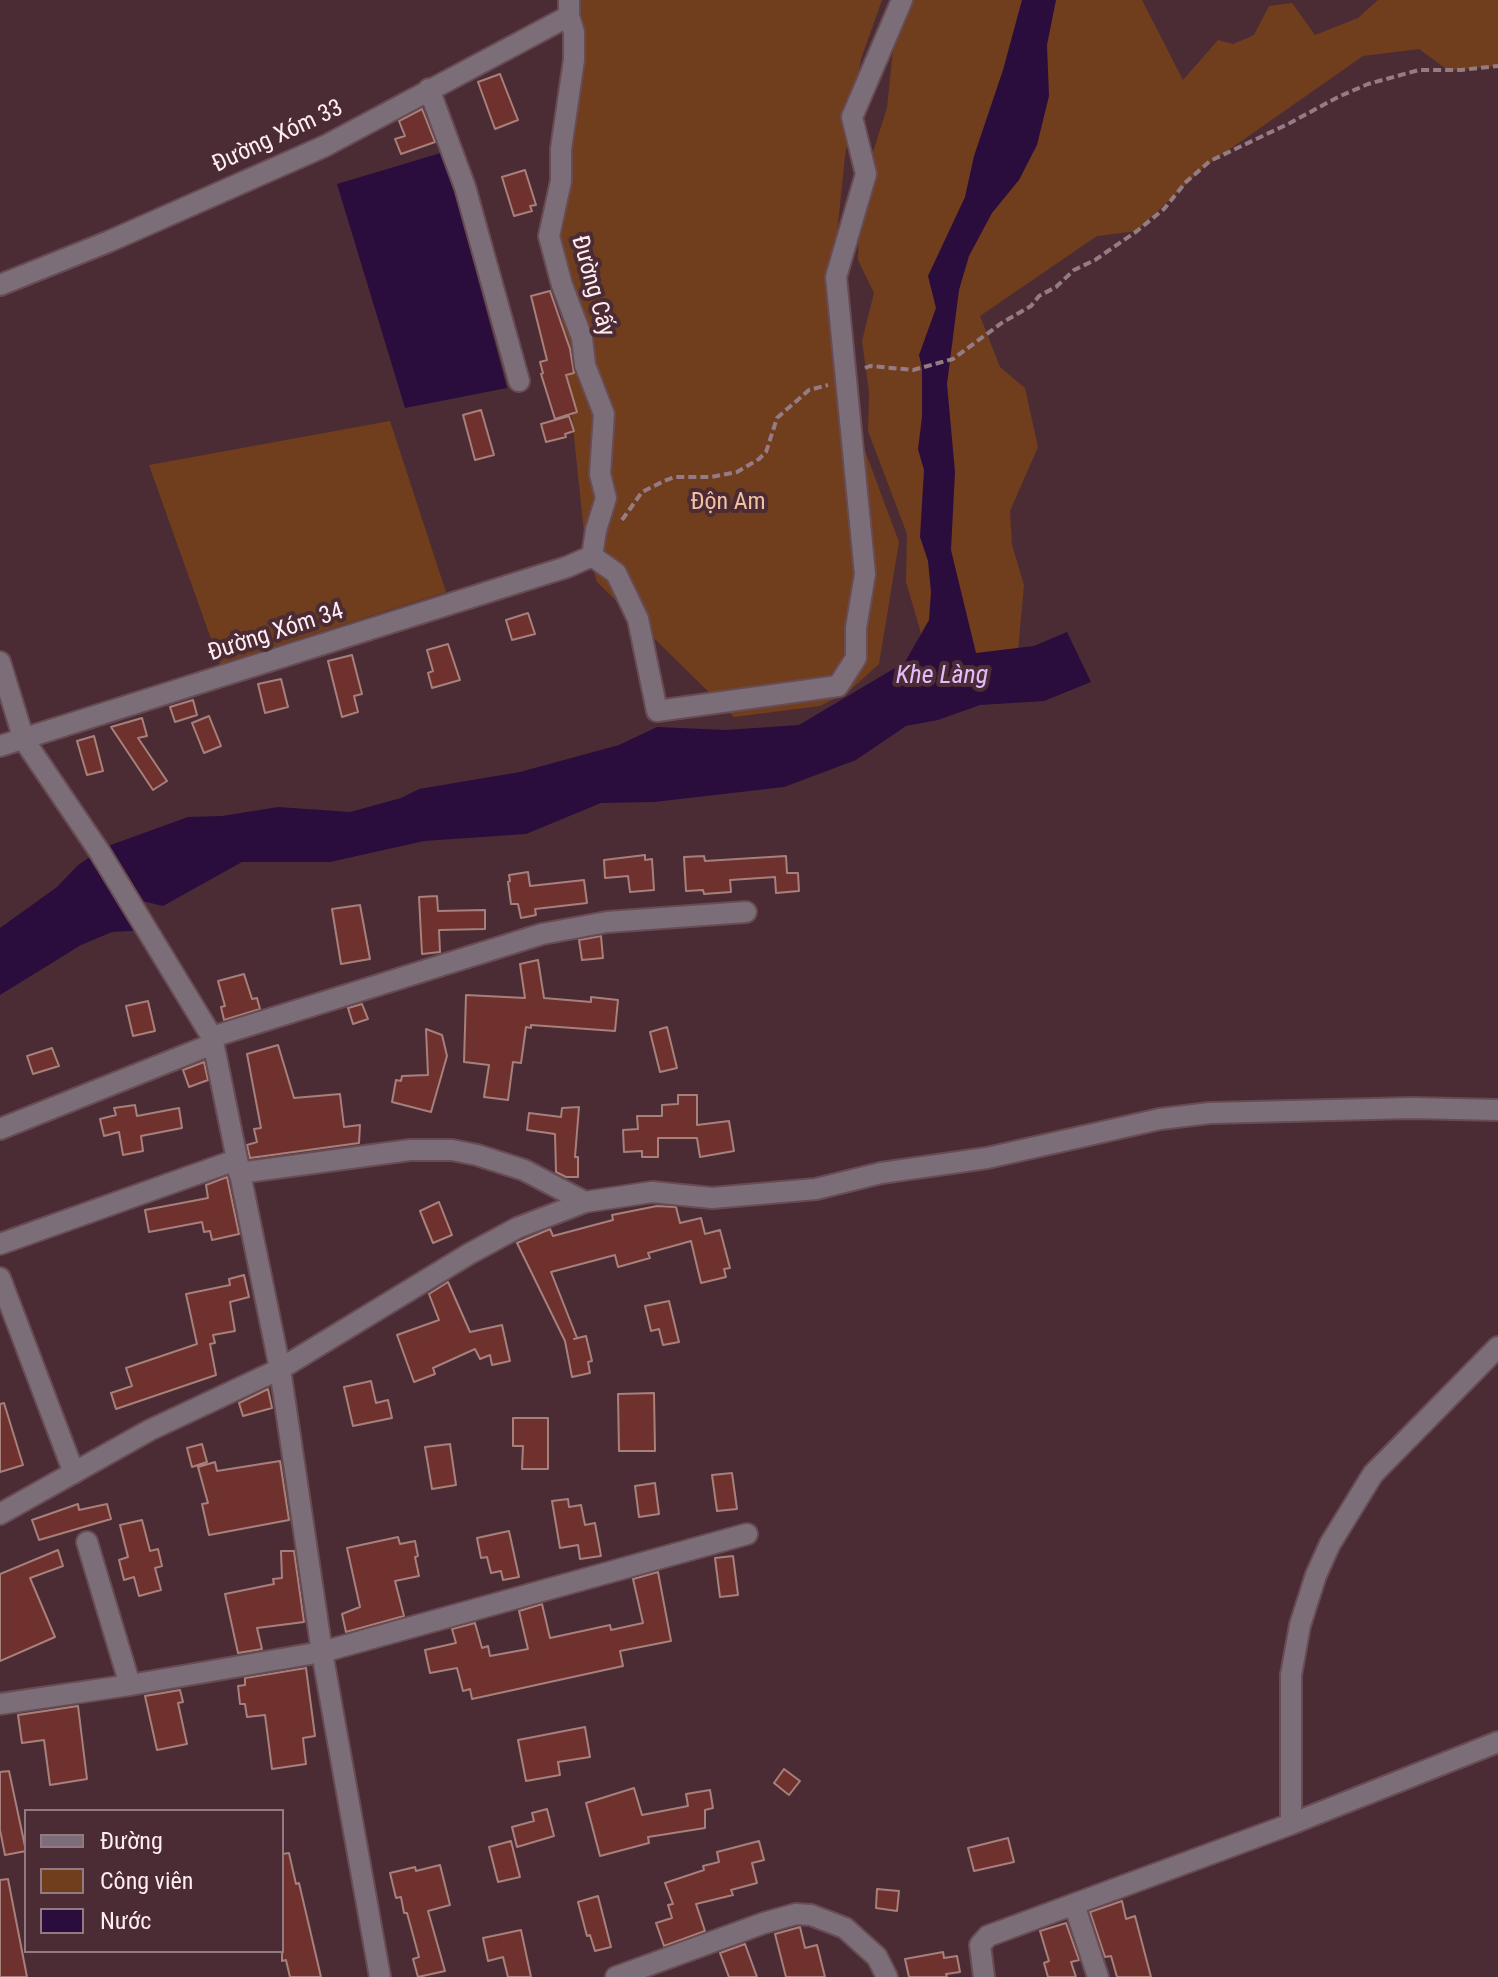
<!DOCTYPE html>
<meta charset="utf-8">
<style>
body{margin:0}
#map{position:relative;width:1498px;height:1977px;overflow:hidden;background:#4b2c35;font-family:"Roboto Condensed",sans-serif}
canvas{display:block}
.legend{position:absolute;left:24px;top:1809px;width:260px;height:144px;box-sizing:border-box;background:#4b2c35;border:2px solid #937981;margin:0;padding:10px 14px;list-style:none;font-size:24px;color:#ffedf2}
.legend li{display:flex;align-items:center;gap:16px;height:40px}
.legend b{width:40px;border:2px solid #937981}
</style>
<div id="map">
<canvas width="1498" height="1977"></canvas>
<ul class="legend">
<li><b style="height:10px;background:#7b6e78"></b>Đường</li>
<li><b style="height:22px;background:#703e1d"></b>Công viên</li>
<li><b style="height:22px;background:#2a0d3c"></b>Nước</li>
</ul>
</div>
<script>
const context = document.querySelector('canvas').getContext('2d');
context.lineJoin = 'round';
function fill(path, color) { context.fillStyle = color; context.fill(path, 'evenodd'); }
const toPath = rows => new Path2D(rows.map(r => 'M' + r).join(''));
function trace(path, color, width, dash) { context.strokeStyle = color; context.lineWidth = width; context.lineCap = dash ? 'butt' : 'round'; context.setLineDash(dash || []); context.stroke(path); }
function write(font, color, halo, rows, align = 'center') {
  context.font = font + ' "Roboto Condensed",sans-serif'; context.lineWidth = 8; context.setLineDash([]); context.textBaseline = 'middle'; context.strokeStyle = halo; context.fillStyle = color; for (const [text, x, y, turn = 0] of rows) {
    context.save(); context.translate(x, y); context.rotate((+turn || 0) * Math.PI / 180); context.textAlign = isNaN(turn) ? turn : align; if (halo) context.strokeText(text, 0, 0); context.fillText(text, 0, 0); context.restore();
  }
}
const green = toPath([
 [567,0,882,0,861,59,845,156,834,263,855,424,899,542,879,664,848,692,820,706,734,717,597,582,585,542,555,255],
 [898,0,1142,0,1183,80,1218,40,1233,44,1254,35,1269,6,1292,3,1315,35,1358,18,1378,0,1498,0,1498,66,1449,71,1419,49,1363,56,1203,168,1137,231,1097,236,980,316,1000,367,1025,388,1038,447,1010,511,1012,545,1024,585,1016,673,889,716,921,633,906,582,907,534,868,431,869,392,862,341,874,293,858,260,859,223,866,174,887,108],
 [390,421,446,592,220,664,149,465]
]);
const water = toPath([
 [1022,0,1056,0,1047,45,1049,96,1037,145,1019,180,992,213,969,256,959,290,947,384,955,472,951,550,976,653,1034,646,1067,632,1091,682,1044,701,980,705,938,720,906,726,856,760,784,787,654,802,601,803,526,834,424,841,330,862,242,862,163,906,138,900,108,846,188,817,222,816,278,807,350,812,401,798,419,789,520,772,619,745,657,727,726,730,799,725,905,662,929,620,931,592,928,561,920,537,924,470,918,449,922,417,922,368,919,355,936,308,928,276,965,197,974,156,1003,70],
 [444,152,507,388,405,408,337,184],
 [99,851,149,930,112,932,81,945,0,995,0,928,57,887,78,865]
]);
const building = toPath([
 [500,74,518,120,495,129,478,82,500,74],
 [422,109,435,142,401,154,395,139,405,136,399,121,422,109],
 [525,170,536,205,530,206,532,211,514,216,502,177,525,170],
 [550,291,570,349,574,373,566,375,577,412,555,419,541,374,543,373,540,362,547,360,531,296,550,291],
 [481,410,494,455,475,460,463,415,481,410],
 [569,416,574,431,565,434,566,437,546,442,541,424,569,416],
 [528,613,535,634,512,640,506,620,528,613],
 [448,644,460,680,432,688,428,673,433,671,427,650,448,644],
 [352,655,362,694,354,696,358,712,342,717,328,661,352,655],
 [281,679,288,707,265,713,258,684,281,679],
 [193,700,197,715,175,722,170,707,193,700],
 [209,716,221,746,204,753,192,723,209,716],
 [142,718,147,736,138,738,167,781,153,790,111,727,142,718],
 [94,736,103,771,87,775,77,741,94,736],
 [645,855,645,860,652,859,654,890,630,892,628,876,605,878,604,860,645,855],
 [704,856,705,861,786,856,787,873,798,873,799,891,776,893,775,877,730,880,731,892,704,894,703,890,686,891,684,857,704,856],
 [528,872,530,886,584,880,587,903,535,909,536,915,521,918,518,904,511,904,508,882,510,881,509,875,528,872],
 [437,896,438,911,485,910,485,929,439,930,440,952,422,954,419,897,437,896],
 [360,905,370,959,341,964,332,909,360,905],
 [601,936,603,958,582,960,579,940,601,936],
 [538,960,544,998,591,1002,591,997,618,1000,615,1031,531,1025,531,1028,526,1027,521,1063,513,1062,508,1100,484,1097,489,1065,464,1062,466,995,525,998,520,964,538,960],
 [244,974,252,999,257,998,260,1009,224,1020,221,1007,225,1006,218,981,244,974],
 [148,1001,155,1031,133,1036,126,1006,148,1001],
 [362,1004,368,1019,353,1024,348,1008,362,1004],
 [667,1027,677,1068,660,1072,650,1032,667,1027],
 [426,1029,442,1035,447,1056,431,1112,392,1102,396,1080,401,1081,402,1076,428,1075,426,1029],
 [278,1045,294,1098,340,1094,344,1127,360,1125,359,1143,250,1158,247,1145,257,1142,254,1129,261,1128,247,1054,278,1045],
 [52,1048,59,1066,33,1074,27,1056,52,1048],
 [204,1062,208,1080,189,1087,183,1070,204,1062],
 [678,1095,697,1095,697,1125,729,1121,734,1151,700,1157,697,1138,658,1138,658,1157,642,1157,642,1151,624,1152,623,1130,638,1129,637,1116,662,1116,662,1105,678,1104,678,1095],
 [135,1105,137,1116,179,1108,182,1128,141,1136,143,1151,123,1155,119,1132,104,1136,100,1119,116,1115,114,1108,135,1105],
 [579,1107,575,1157,578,1157,578,1177,566,1177,556,1172,555,1134,527,1130,529,1113,561,1117,562,1108,579,1107],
 [227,1177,239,1234,212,1240,210,1231,204,1232,202,1222,149,1232,145,1210,208,1198,206,1185,227,1177],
 [439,1202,452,1235,433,1243,420,1211,439,1202],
 [657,1206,676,1207,680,1223,701,1218,705,1234,720,1230,730,1268,724,1269,726,1277,701,1283,691,1241,648,1253,650,1258,618,1267,615,1255,551,1272,577,1338,574,1339,586,1336,592,1361,588,1362,590,1373,572,1377,565,1341,517,1243,550,1229,553,1236,613,1220,612,1215,657,1206],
 [244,1275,249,1297,230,1302,235,1331,213,1335,215,1343,210,1344,216,1375,116,1409,111,1393,132,1386,126,1368,197,1344,186,1294,230,1285,229,1279,244,1275],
 [448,1282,470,1332,502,1325,510,1361,492,1365,490,1355,480,1359,475,1349,433,1368,435,1374,414,1382,397,1335,439,1320,429,1294,448,1282],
 [669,1301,679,1342,663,1345,659,1329,651,1331,645,1306,669,1301],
 [371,1381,376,1403,388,1400,392,1418,353,1426,344,1387,371,1381],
 [268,1389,272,1408,243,1416,239,1403,268,1389],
 [654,1393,655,1451,619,1451,618,1394,654,1393],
 [4,1403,23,1465,0,1472,0,1404,4,1403],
 [513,1418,548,1418,548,1469,522,1469,523,1446,513,1446,513,1418],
 [202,1444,207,1462,192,1467,187,1448,202,1444],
 [450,1444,456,1485,432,1489,425,1447,450,1444],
 [280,1461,289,1520,209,1535,202,1504,208,1503,198,1467,215,1462,217,1471,280,1461],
 [732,1473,737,1509,717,1511,712,1475,732,1473],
 [655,1483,659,1514,639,1517,635,1486,655,1483],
 [568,1499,569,1507,581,1505,585,1525,595,1523,601,1556,580,1559,578,1545,560,1548,552,1501,568,1499],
 [78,1504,79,1510,107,1504,111,1519,39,1540,32,1520,78,1504],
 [142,1520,150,1551,158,1549,162,1566,155,1568,161,1590,139,1596,134,1577,124,1580,119,1560,128,1557,120,1525,142,1520],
 [509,1531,519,1577,503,1580,501,1571,491,1573,487,1557,481,1558,477,1538,509,1531],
 [398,1537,400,1544,415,1541,418,1556,415,1557,419,1576,395,1581,404,1616,346,1632,342,1614,360,1607,347,1548,398,1537],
 [58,1550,63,1566,30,1578,55,1637,0,1661,0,1574,58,1550],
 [281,1551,294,1551,304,1622,257,1628,262,1649,238,1653,225,1594,274,1584,273,1579,282,1578,281,1551],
 [733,1556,738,1595,720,1597,715,1558,733,1556],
 [658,1572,671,1641,620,1651,623,1666,472,1699,470,1689,463,1691,457,1668,430,1673,425,1650,456,1643,452,1629,475,1623,482,1648,488,1646,490,1656,528,1649,519,1611,542,1604,550,1638,610,1625,611,1630,643,1623,633,1579,658,1572],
 [306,1668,315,1736,303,1738,306,1764,272,1769,265,1715,247,1717,245,1704,240,1704,238,1686,245,1685,245,1678,306,1668],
 [180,1690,183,1702,178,1703,187,1744,157,1750,145,1696,180,1690],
 [78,1706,87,1779,50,1785,44,1740,22,1743,18,1715,78,1706],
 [585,1727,590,1757,558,1762,560,1775,526,1781,518,1740,585,1727],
 [784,1769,800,1781,789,1795,774,1783,784,1769],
 [9,1771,26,1851,5,1855,0,1830,0,1772,9,1771],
 [634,1788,642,1815,688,1806,686,1794,710,1790,713,1808,705,1810,705,1828,648,1837,649,1843,600,1856,586,1803,634,1788],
 [547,1809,554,1836,517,1847,512,1827,534,1821,532,1813,547,1809],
 [1008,1838,1014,1862,974,1871,968,1848,1008,1838],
 [511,1841,520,1877,498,1882,489,1847,511,1841],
 [759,1841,764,1860,752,1863,757,1883,731,1890,733,1895,696,1904,705,1931,664,1946,656,1923,672,1918,668,1905,673,1904,665,1883,704,1870,703,1866,719,1862,717,1852,759,1841],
 [289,1853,296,1884,299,1883,321,1977,290,1977,286,1960,282,1961,282,1854,289,1853],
 [440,1865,450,1905,428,1911,445,1971,418,1977,413,1959,419,1957,407,1913,404,1913,401,1897,396,1898,390,1873,415,1867,416,1871,440,1865],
 [8,1879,27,1977,0,1977,0,1880,8,1879],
 [877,1889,899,1891,897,1911,876,1908,877,1889],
 [598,1896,611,1947,595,1951,590,1935,587,1936,578,1902,598,1896],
 [1122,1901,1126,1919,1135,1916,1151,1977,1117,1977,1111,1956,1105,1957,1090,1912,1122,1901],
 [1066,1923,1079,1960,1071,1962,1076,1977,1048,1977,1044,1963,1049,1961,1040,1931,1066,1923],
 [800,1927,805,1948,817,1945,825,1977,786,1977,775,1934,800,1927],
 [521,1930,531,1977,508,1977,503,1957,488,1961,483,1938,521,1930],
 [745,1944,757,1977,729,1977,720,1953,745,1944],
 [943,1952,944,1958,957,1956,960,1972,946,1974,947,1977,909,1977,905,1959,943,1952]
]);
const path = toPath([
 [865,368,870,366,913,370,953,359,1003,322,1031,306,1039,296,1056,287,1074,270,1095,260,1137,231,1164,209,1186,182,1210,161,1290,123,1338,97,1368,84,1419,70,1461,70,1498,66],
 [622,520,642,492,664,481,675,477,711,477,737,472,759,459,766,452,777,418,809,390,828,385]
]);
const minor = toPath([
 [429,89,465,187,519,381],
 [0,285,110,241,325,146,569,16],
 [592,556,616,573,638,619,657,711,838,686,856,658,856,628,865,574,836,277,866,174,852,117,902,0],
 [0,662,24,740,99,851,212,1037,280,1369,322,1652,380,1977],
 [0,746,567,567,592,556,596,530,606,498,600,474,604,414,585,365,582,338,562,285,549,236,561,181,561,149,574,60,574,32,569,16,569,0],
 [212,1037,542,934,607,922,746,912],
 [0,1129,213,1044],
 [239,1173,410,1150,452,1150,477,1155,524,1170,585,1202],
 [0,1244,236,1160],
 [0,1278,74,1473],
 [0,1514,150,1430,280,1369,469,1254,517,1228,585,1202,652,1192,712,1198,816,1189,881,1173,987,1158,1160,1119,1210,1113,1412,1108,1498,1110],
 [87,1542,130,1685],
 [0,1704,130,1685,322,1652,747,1534],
 [1291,1824,1291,1675,1300,1625,1316,1575,1330,1544,1373,1474,1498,1347],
 [1074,1904,1098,1977],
 [616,1977,764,1923,796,1914,811,1915,845,1928,877,1957,887,1977],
 [984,1977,980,1945,988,1936,1291,1824,1498,1742]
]);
const streetNames = [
 ["Đường Xóm 33",278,137,-25],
 ["Đường Cấy",592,286,74],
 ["Đường Xóm 34",276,633,-18]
];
const parkNames = [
 ["Độn Am",728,503]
];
const waterNames = [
 ["Khe Làng",942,676]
];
fill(green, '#703e1d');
fill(water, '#2a0d3c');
fill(building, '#6f312d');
trace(building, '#a7807c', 2);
trace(minor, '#684b53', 24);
trace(path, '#957b83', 4, [8, 4]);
trace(minor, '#7b6e78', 20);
write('24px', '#ffedf2', '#4b2c35', streetNames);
write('24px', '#f4c0a3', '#4b2c35', parkNames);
write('italic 26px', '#e0bcfd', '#4b2c35', waterNames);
</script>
